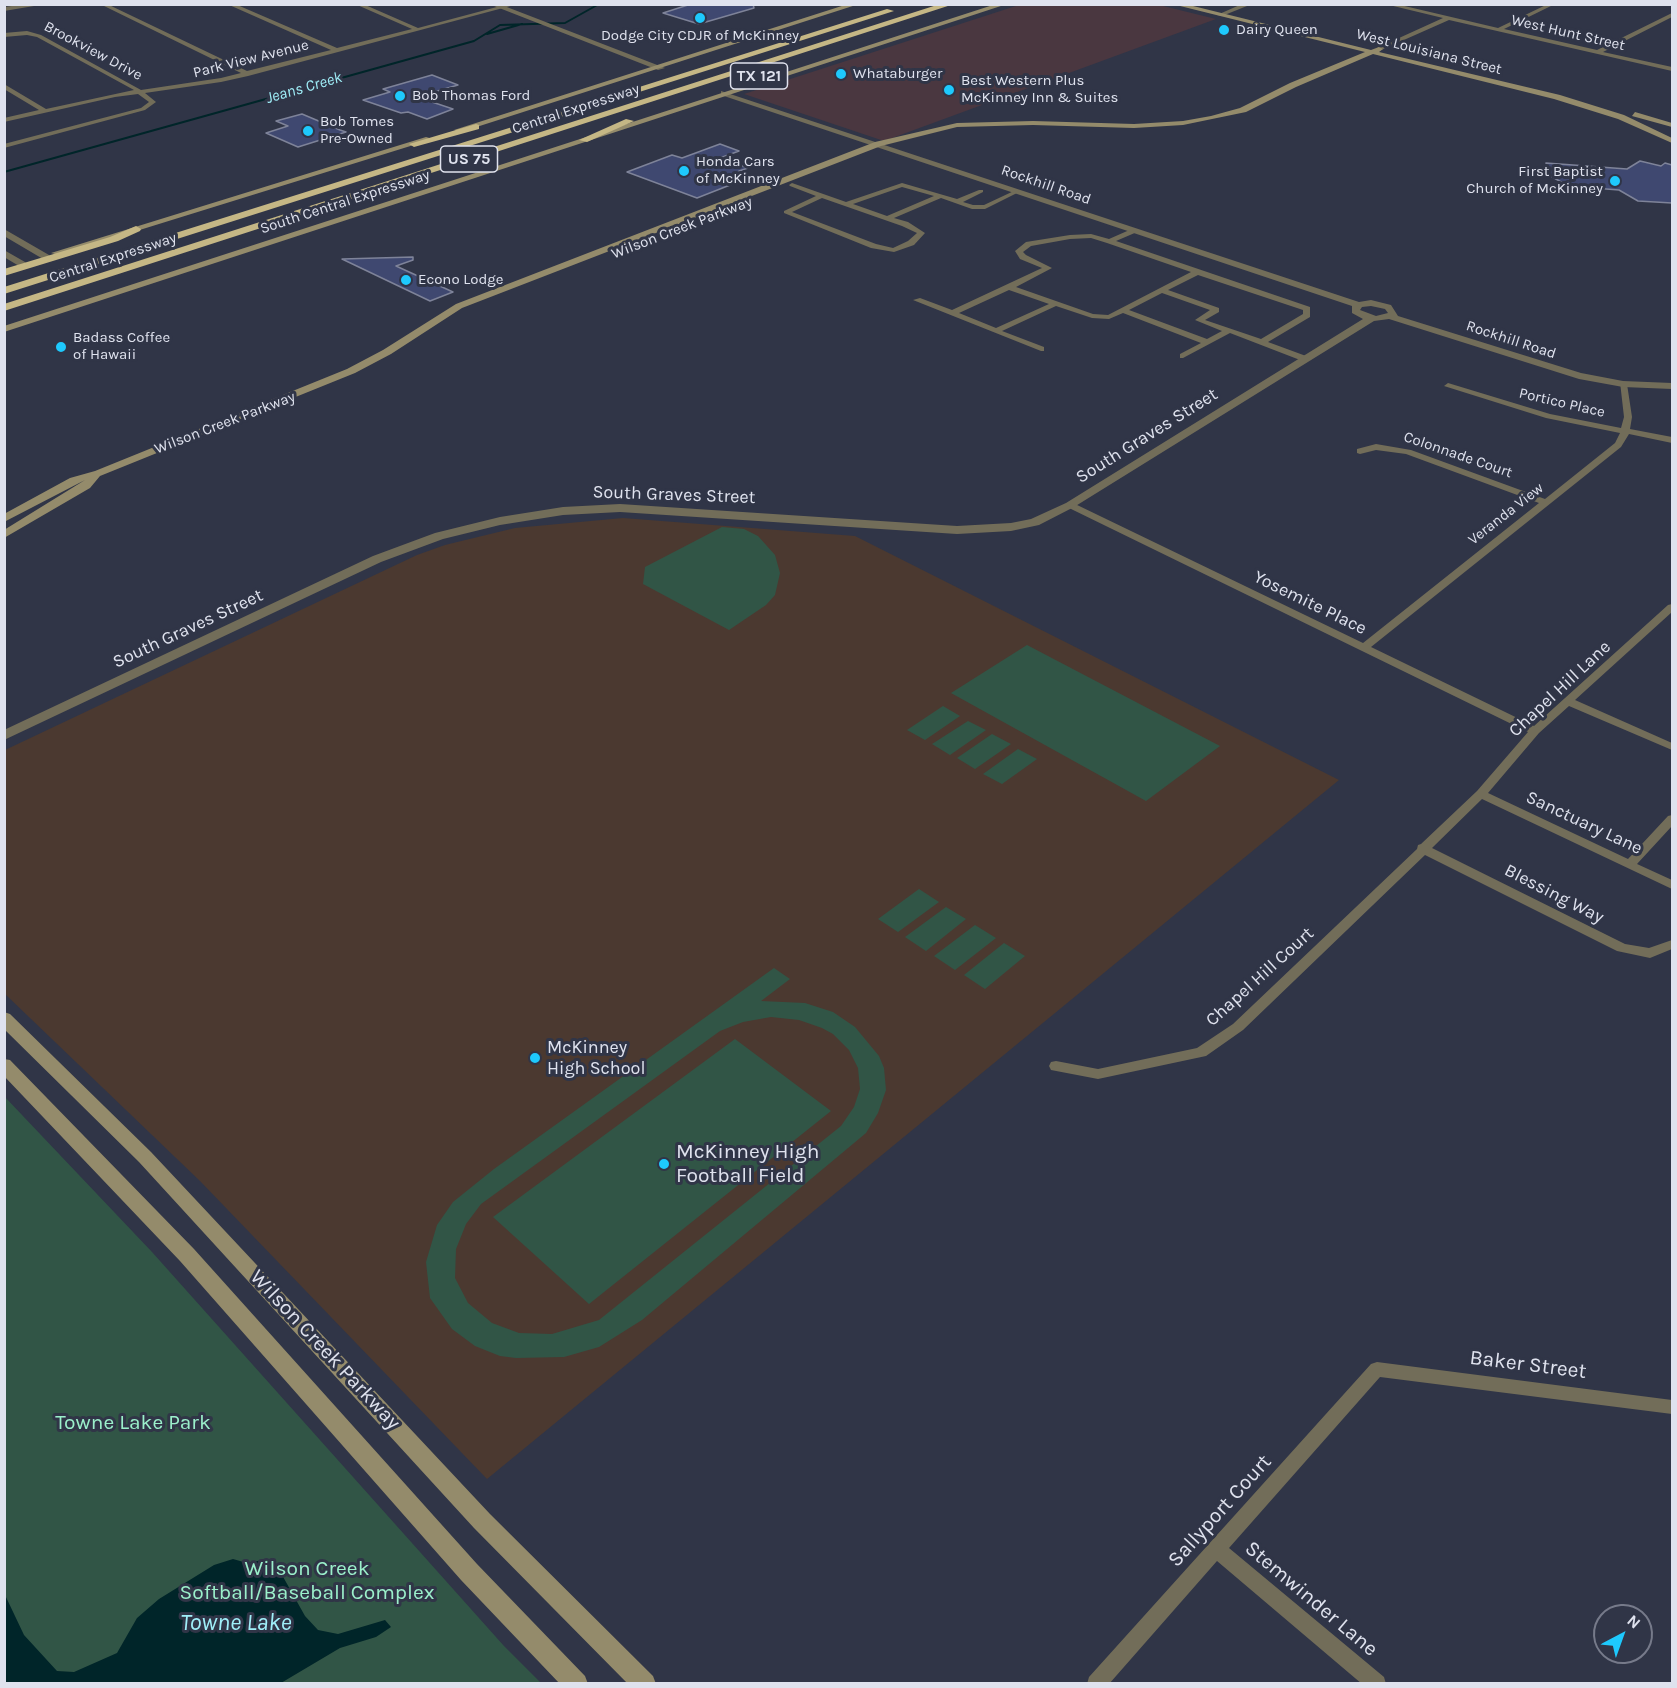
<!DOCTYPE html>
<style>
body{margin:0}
#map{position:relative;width:1677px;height:1688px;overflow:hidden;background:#303547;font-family:Karla,sans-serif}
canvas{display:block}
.frame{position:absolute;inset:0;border:6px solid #dfe2ee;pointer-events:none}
.north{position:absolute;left:1593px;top:1604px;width:60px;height:60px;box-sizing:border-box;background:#303547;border:2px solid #767a8a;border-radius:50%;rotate:41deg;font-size:16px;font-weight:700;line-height:24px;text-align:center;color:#dfe2ee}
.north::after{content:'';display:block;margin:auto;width:21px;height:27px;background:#1ec9fd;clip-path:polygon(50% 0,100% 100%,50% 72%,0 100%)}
</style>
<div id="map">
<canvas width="1677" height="1688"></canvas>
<div class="frame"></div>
<div class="north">N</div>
</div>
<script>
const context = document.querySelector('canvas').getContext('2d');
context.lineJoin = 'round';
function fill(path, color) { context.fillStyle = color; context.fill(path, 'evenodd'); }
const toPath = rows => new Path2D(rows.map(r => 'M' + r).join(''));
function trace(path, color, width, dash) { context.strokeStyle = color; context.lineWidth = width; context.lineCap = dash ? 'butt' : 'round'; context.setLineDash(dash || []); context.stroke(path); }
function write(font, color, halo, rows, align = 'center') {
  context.font = font + ' Karla,sans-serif'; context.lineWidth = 6; context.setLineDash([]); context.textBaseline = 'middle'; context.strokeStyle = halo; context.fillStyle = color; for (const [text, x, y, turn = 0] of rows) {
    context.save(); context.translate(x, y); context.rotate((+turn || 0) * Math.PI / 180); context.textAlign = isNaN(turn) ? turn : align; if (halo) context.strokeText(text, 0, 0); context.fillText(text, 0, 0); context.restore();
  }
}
const commercial = toPath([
 [1019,5,1159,5,1216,19,884,141,744,94]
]);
const education = toPath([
 [623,518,855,536,1339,780,487,1479,200,1181,5,994,5,750,417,555,445,545,515,528]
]);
const green = toPath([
 [722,527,744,529,758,536,775,555,780,573,775,595,766,605,729,630,643,584,645,567],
 [1027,645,1220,746,1146,801,951,693],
 [943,706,960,716,925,740,907,730],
 [968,721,986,730,950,755,932,744],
 [992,734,1011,744,975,769,957,758],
 [1018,749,1037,759,1002,784,983,774],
 [919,889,939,902,898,932,878,919],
 [946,907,966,919,926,951,905,937],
 [975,925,996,938,955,970,934,956],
 [1004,943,1025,956,985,989,964,975],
 [774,968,790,979,761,1001,805,1003,833,1012,855,1027,879,1056,884,1068,886,1090,878,1113,866,1133,642,1320,599,1347,564,1357,516,1358,500,1356,475,1346,452,1329,430,1298,426,1262,437,1225,453,1202,494,1169],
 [771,1017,799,1020,822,1028,833,1034,849,1050,858,1068,860,1089,854,1107,841,1126,599,1320,552,1334,519,1333,492,1323,468,1303,455,1278,456,1249,466,1224,481,1204,720,1031,743,1022],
 [735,1039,831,1111,589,1304,493,1217],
 [4,1096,152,1252,504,1646,541,1683,5,1683]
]);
const water = toPath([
 [233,1559,247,1563,263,1560,277,1566,305,1616,318,1630,338,1634,385,1620,391,1627,376,1637,340,1648,281,1683,5,1683,5,1595,24,1635,57,1671,74,1672,117,1653,137,1618,159,1599,214,1565]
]);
const stream = toPath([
 [487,34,522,24],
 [4,172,474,41,500,25,565,23,599,4]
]);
const building = toPath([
 [691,4,753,4,754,8,699,24,663,13,691,4],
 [432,75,458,85,417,97,453,109,427,119,408,112,401,113,363,100,390,92,383,89,432,75],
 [302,114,340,130,346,132,298,147,266,133,288,126,276,121,302,114],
 [720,144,739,151,720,158,748,168,739,171,753,176,697,198,627,172,672,155,682,158,720,144],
 [1640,161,1661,166,1665,163,1672,165,1672,203,1638,201,1619,190,1568,186,1549,175,1546,163,1627,169,1640,161],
 [413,257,413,260,396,266,453,292,430,301,342,259,413,257]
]);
const minor = toPath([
 [27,4,46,4,4,11,4,7,27,4],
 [100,4,107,4,247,71,331,50,227,4,235,4,337,48,412,29,355,4,363,4,418,28,508,4,518,4,248,76,221,82,145,93,156,102,145,110,4,148,4,144,141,108,149,102,138,94,115,97,4,122,4,118,39,110,4,89,4,84,46,109,134,90,37,37,27,35,4,37,4,33,27,31,41,35,141,90,221,78,241,73,100,4],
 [1385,4,1396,4,1498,28,1548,4,1555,4,1504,29,1597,50,1672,13,1672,17,1603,52,1672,67,1672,71,1449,20,1379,51,1377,48,1443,18,1385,4],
 [792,183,846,202,902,183,957,199,979,190,983,190,983,192,963,202,973,205,984,205,1016,190,1021,191,985,209,972,209,941,198,894,218,908,222,925,233,914,245,894,252,871,248,784,213,784,211,816,196,790,186,789,185,792,183],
 [902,187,934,196,887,216,853,204,902,187],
 [822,198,902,226,917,233,908,241,893,248,876,244,792,212,822,198],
 [1134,228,1138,230,1137,232,1116,241,1310,307,1310,317,1268,342,1306,356,1306,360,1300,360,1230,333,1183,358,1180,358,1180,354,1201,343,1123,313,1109,319,1092,318,1056,306,1002,331,1044,347,1044,351,1041,351,913,300,920,298,952,310,1042,268,1020,259,1015,251,1026,242,1070,235,1091,234,1109,239,1134,228],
 [1091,238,1107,243,1191,272,1108,315,1093,314,1016,287,1052,268,1026,255,1023,252,1031,246,1070,239,1091,238],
 [1198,275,1303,310,1303,314,1261,339,1205,320,1219,312,1219,308,1168,290,1198,275],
 [1009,290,1049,304,996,328,959,313,1009,290],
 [1162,293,1210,310,1195,320,1222,331,1207,339,1129,310,1162,293],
 [1620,382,1627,384,1632,417,1630,429,1672,437,1672,443,1629,434,1621,447,1371,647,1534,726,1668,605,1672,604,1672,612,1575,700,1672,743,1672,750,1569,706,1539,733,1488,793,1628,859,1668,816,1672,815,1672,826,1637,864,1672,880,1672,889,1482,799,1432,848,1625,944,1649,948,1672,940,1672,949,1650,958,1617,951,1425,855,1243,1030,1206,1056,1098,1079,1051,1070,1049,1066,1051,1062,1056,1061,1098,1069,1197,1048,1233,1024,1417,849,1418,845,1421,844,1477,791,1528,732,1067,507,1067,503,1073,503,1363,643,1539,503,1406,454,1376,450,1360,454,1357,453,1357,449,1376,444,1411,450,1545,499,1615,443,1620,433,1546,418,1444,386,1448,383,1550,414,1621,428,1624,417,1620,382],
 [1377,1362,1672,1400,1672,1414,1380,1377,1229,1548,1384,1677,1386,1684,1362,1684,1217,1561,1109,1684,1087,1684,1089,1677,1371,1364,1377,1362]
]);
const tertiary = toPath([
 [489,4,499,4,665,68,658,70,489,4],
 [1242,4,1252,4,1222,16,1217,15,1242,4],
 [721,91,1359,302,1371,300,1391,305,1398,316,1581,373,1623,381,1672,383,1672,389,1623,387,1579,379,1389,319,1374,321,1074,507,1039,525,1011,531,957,534,620,512,563,515,500,525,443,539,381,562,4,740,4,730,373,556,435,533,500,517,563,507,620,504,957,526,1011,523,1031,519,1066,503,1363,319,1352,313,1352,306,721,95,721,91],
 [1371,306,1385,309,1388,313,1376,316,1360,310,1362,307,1371,306],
 [4,229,49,255,51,257,43,259,4,236,4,229],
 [4,250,25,262,27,264,19,266,4,257,4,250]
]);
const secondary = toPath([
 [848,4,859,4,461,132,454,130,848,4],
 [996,4,1007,4,4,332,4,326,996,4],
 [1172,4,1185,4,1371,50,1379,47,1383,49,1379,52,1560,95,1624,115,1672,138,1672,143,1618,119,1554,99,1373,54,1296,87,1246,112,1183,125,1134,128,1033,125,957,127,881,146,462,308,391,354,355,373,100,476,90,488,4,538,4,530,85,480,4,522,4,514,70,478,95,471,347,369,383,350,456,304,875,142,957,123,1033,121,1134,124,1183,121,1211,116,1240,108,1290,83,1365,52,1172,4],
 [1635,112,1672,123,1672,127,1632,116,1635,112],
 [426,137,433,139,59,255,51,253,426,137],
 [4,1012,10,1014,151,1152,490,1514,653,1676,656,1684,628,1684,474,1528,139,1162,4,1029,4,1012],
 [4,1059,10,1060,194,1249,477,1564,585,1676,588,1684,560,1684,461,1580,180,1261,4,1076,4,1059]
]);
const motorway = toPath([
 [940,4,954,4,4,311,4,304,940,4],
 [887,9,894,11,4,294,4,287,887,9],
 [626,119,634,121,587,142,579,140,626,119],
 [476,124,479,125,479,129,414,147,409,144,476,124],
 [136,226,141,229,140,231,118,241,4,276,4,269,110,237,136,226]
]);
const markers = [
 [700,18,6,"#1ec9fd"],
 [1224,30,6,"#1ec9fd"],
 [841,74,6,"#1ec9fd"],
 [949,90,6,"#1ec9fd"],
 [400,96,6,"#1ec9fd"],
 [308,131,6,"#1ec9fd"],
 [684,171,6,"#1ec9fd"],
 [1615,181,6,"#1ec9fd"],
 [406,280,6,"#1ec9fd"],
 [61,347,6,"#1ec9fd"],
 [535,1058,6,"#1ec9fd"],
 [664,1164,6,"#1ec9fd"]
];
const farPoinames = [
 ["Dairy Queen",1236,30],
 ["Dodge City CDJR of McKinney",700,36,"center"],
 ["Whataburger",853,74],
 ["Best Western Plus",961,81],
 ["McKinney Inn & Suites",961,98],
 ["Bob Thomas Ford",412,96],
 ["Bob Tomes",320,122],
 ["Pre-Owned",320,139],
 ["Honda Cars",696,162],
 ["of McKinney",696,179],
 ["First Baptist",1603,172,"right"],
 ["Church of McKinney",1603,189,"right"],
 ["Econo Lodge",418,280],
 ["Badass Coffee",73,338],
 ["of Hawaii",73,355]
];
const farStreetnames = [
 ["West Hunt Street",1568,33,13],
 ["Brookview Drive",93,51,28],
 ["West Louisiana Street",1429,52,14],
 ["Park View Avenue",251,59,-14],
 ["Central Expressway",576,109,-18],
 ["Rockhill Road",1046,185,19],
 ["South Central Expressway",345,202,-18],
 ["Wilson Creek Parkway",682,228,-21],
 ["Central Expressway",113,258,-18],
 ["Rockhill Road",1511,340,18],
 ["Portico Place",1562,403,13],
 ["Wilson Creek Parkway",225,423,-21],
 ["Colonnade Court",1458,455,19],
 ["Veranda View",1506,514,-38]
];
const shields = [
 [759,76,57],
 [469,159,57]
];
const shieldNames = [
 ["TX 121",759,76],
 ["US 75",469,159]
];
const farWaternames = [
 ["Jeans Creek",304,88,-16]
];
const streetNames = [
 ["South Graves Street",1147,436,-32],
 ["South Graves Street",674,495,2],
 ["Yosemite Place",1310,603,26],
 ["South Graves Street",188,629,-25],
 ["Chapel Hill Lane",1560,689,-43],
 ["Sanctuary Lane",1584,823,25],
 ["Blessing Way",1554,894,27],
 ["Chapel Hill Court",1260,977,-42]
];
const poiNames = [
 ["McKinney",547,1048],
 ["High School",547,1069]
];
const nearPoinames = [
 ["McKinney High",676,1152],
 ["Football Field",676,1176]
];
const nearStreetnames = [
 ["Wilson Creek Parkway",325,1350,47],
 ["Baker Street",1528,1365,7],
 ["Sallyport Court",1220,1511,-48],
 ["Stemwinder Lane",1311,1599,40]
];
const nearParknames = [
 ["Towne Lake Park",133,1423],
 ["Wilson Creek",307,1569],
 ["Softball/Baseball Complex",307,1593]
];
const nearWaternames = [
 ["Towne Lake",236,1623]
];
fill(commercial, '#4a3740');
fill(education, '#4b3930');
fill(green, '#315546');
fill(water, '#002529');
trace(stream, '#002529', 2);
fill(building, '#3f4870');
trace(building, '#7e8399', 1.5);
fill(minor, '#726d59');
fill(tertiary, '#726d59');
fill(secondary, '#948b6b');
fill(motorway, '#c5b785');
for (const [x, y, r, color] of markers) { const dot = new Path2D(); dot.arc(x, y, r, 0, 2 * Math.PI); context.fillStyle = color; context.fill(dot); trace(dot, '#303547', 2); }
write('15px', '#dfe2ee', '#303547', farPoinames, 'left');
write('15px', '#dfe2ee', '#303547', farStreetnames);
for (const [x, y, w] of shields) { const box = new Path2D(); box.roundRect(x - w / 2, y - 13, w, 26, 4.5); context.fillStyle = '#303547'; context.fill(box); trace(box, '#dfe2ee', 1.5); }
write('bold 16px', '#dfe2ee', null, shieldNames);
write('italic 16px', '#a0eff9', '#303547', farWaternames);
write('18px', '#dfe2ee', '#303547', streetNames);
write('18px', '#dfe2ee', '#303547', poiNames, 'left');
write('21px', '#dfe2ee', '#303547', nearPoinames, 'left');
write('21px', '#dfe2ee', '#303547', nearStreetnames);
write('21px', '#9bf0cb', '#303547', nearParknames);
write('italic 24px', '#a0eff9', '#303547', nearWaternames);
</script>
